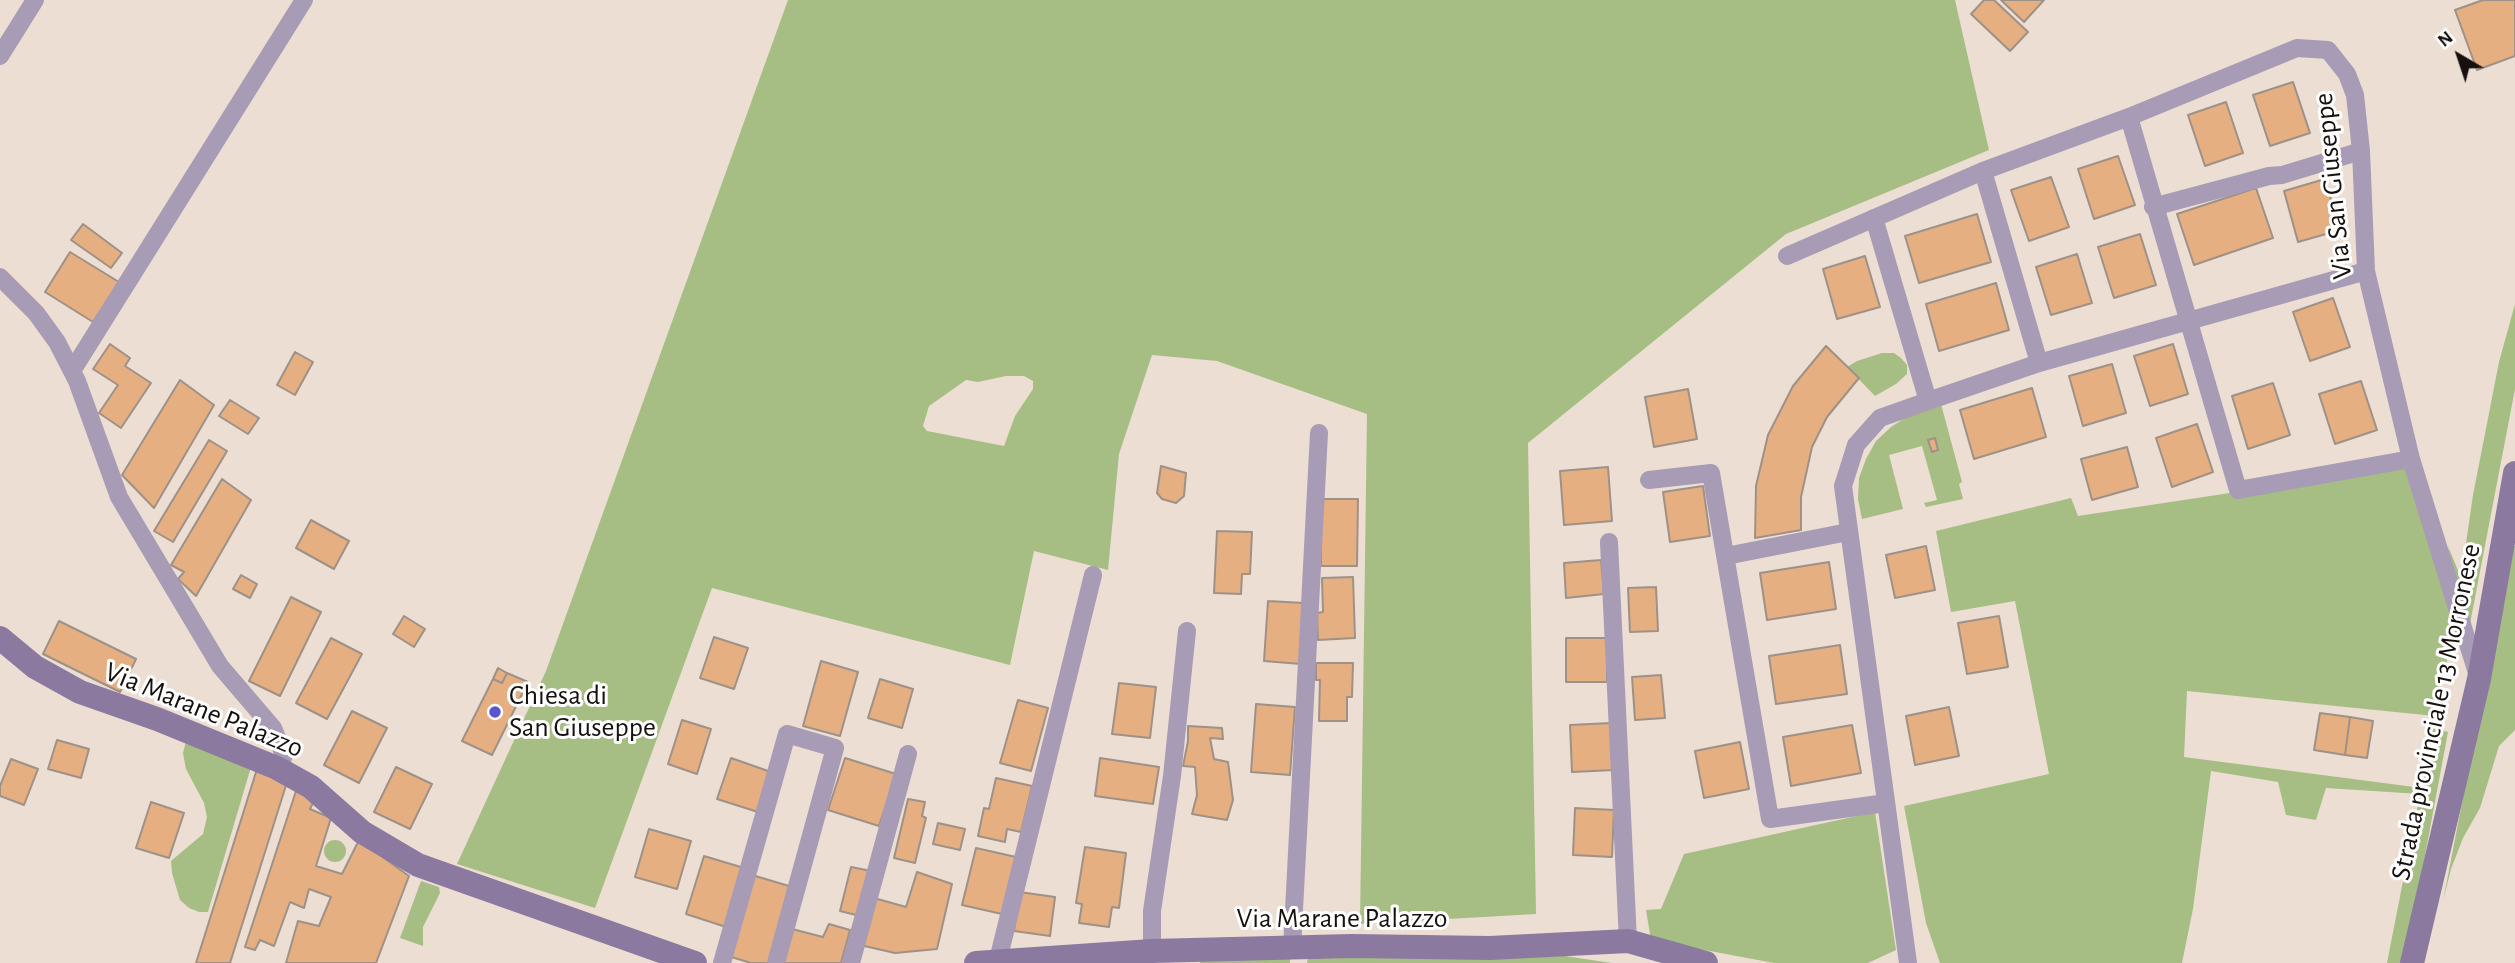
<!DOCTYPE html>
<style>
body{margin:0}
#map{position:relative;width:2515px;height:963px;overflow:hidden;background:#ecded3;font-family:"Alegreya Sans",sans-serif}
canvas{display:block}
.north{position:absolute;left:2424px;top:21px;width:70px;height:70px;-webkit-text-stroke:5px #fff;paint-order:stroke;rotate:321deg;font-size:19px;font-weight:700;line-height:28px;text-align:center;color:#16110e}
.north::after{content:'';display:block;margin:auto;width:24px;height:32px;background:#16110e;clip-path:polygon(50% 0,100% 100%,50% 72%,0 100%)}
</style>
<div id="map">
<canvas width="2515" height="963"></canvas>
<div class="north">N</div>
</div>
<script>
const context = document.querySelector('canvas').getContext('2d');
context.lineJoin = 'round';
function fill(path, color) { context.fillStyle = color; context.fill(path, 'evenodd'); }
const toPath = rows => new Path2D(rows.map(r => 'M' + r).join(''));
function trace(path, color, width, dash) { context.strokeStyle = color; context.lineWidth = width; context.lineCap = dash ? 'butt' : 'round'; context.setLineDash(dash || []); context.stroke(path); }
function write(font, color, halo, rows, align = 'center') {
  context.font = font + ' "Alegreya Sans",sans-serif'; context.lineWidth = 6; context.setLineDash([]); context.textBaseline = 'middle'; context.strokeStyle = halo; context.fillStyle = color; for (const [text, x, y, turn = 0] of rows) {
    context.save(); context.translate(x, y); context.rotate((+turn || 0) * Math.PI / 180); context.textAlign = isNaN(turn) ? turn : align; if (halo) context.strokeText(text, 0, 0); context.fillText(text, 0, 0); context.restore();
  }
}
const green = toPath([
 [788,0,1955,0,1989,150,1786,234,1528,443,1536,914,1360,924,1367,414,1217,361,1152,355,1119,454,1108,570,1034,551,1010,665,712,588,595,908,457,864,546,671],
 [1006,376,1024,376,1033,381,1033,389,1015,416,1004,446,927,431,923,426,929,406,966,380,978,382],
 [2515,304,2515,389,2469,629,2455,583,2448,546,2461,578,2473,495,2499,362],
 [1882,353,1894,353,1901,358,1907,365,1907,374,1896,384,1875,396,1847,367,1857,361],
 [1941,404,1962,482,1959,484,1963,499,1926,507,1924,503,1937,500,1922,446,1889,455,1903,509,1862,519,1858,499,1859,478,1866,459,1876,441,1891,427,1908,416],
 [2408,466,2450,608,2447,662,2435,716,2187,691,2184,757,2422,788,2433,728,2448,732,2405,963,2387,963,2420,794,2326,788,2316,820,2286,815,2278,782,2211,771,2193,909,2182,963,1940,963,1926,923,1904,806,2049,774,2015,601,1951,612,1936,531,2071,498,2078,516],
 [2512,545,2515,546,2515,730,2499,746,2480,808,2463,838,2451,869,2443,901],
 [186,741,251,767,208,912,199,912,189,908,180,900,172,873,171,861,203,834,207,817,204,803,186,769,183,753],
 [1875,812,1896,950,1868,963,1774,963,1651,940,1646,910,1661,909,1684,854],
 '324 851a11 11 0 1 1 22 0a11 11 0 1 1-22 0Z',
 [421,881,439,887,440,893,423,927,423,946,400,938],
 [1309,952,1558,955,1612,963,1307,963],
 [1290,955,1290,963,1200,963,1201,956]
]);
const building = toPath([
 [1984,0,1994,0,2028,32,2010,51,1971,14,1984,0],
 [2001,0,2044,0,2024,22,2001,0],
 [2483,0,2515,0,2515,56,2477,70,2455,10,2483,0],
 [2293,82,2310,133,2270,146,2253,95,2293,82],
 [2226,102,2243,153,2205,166,2188,115,2226,102],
 [2118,156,2135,205,2094,219,2078,169,2118,156],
 [2051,177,2069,227,2029,241,2011,190,2051,177],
 [2325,179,2340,230,2298,242,2284,191,2325,179],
 [2256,188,2273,238,2194,265,2177,214,2256,188],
 [1977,214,1991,262,1919,283,1905,236,1977,214],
 [83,224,122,253,111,268,71,240,83,224],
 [2140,234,2156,285,2114,298,2098,247,2140,234],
 [70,252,119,282,93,322,45,292,70,252],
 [2077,254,2092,303,2051,315,2036,267,2077,254],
 [1865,256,1880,307,1837,319,1823,269,1865,256],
 [1996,283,2009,330,1939,351,1926,304,1996,283],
 [2333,298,2350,347,2310,361,2293,312,2333,298],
 [110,344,130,358,125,366,151,383,121,428,99,413,118,385,93,369,110,344],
 [2173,344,2188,394,2150,406,2134,356,2173,344],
 [1826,346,1859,378,1827,417,1812,447,1801,497,1801,530,1755,538,1756,486,1768,435,1793,386,1826,346],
 [295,352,313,362,295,395,277,385,295,352],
 [2112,364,2126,413,2083,426,2069,376,2112,364],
 [180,380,214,405,154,508,122,475,180,380],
 [2361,381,2377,430,2335,444,2319,394,2361,381],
 [2273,383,2290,435,2248,449,2232,396,2273,383],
 [2032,388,2046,437,1974,459,1960,410,2032,388],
 [1688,389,1697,439,1654,447,1645,397,1688,389],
 [230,400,259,418,248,434,219,416,230,400],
 [2197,424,2213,472,2172,487,2156,438,2197,424],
 [1935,438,1938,450,1932,452,1928,440,1935,438],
 [209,440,227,451,173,542,154,531,209,440],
 [2127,447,2138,487,2092,500,2081,459,2127,447],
 [1161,466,1186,473,1184,496,1176,503,1162,499,1157,493,1161,466],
 [1608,467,1612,521,1564,525,1560,471,1608,467],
 [222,479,251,500,196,596,178,579,184,572,171,565,222,479],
 [1703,486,1710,536,1670,542,1663,492,1703,486],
 [1321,499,1358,499,1357,566,1321,566,1321,499],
 [311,520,349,541,334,569,296,548,311,520],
 [1217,531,1252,532,1250,574,1242,574,1241,594,1214,593,1217,531],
 [1926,546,1935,590,1895,598,1886,555,1926,546],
 [1601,560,1604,594,1566,598,1564,563,1601,560],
 [1829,562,1836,609,1767,620,1760,573,1829,562],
 [241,575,257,584,250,598,233,589,241,575],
 [1353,577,1355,638,1318,640,1317,613,1323,612,1322,578,1353,577],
 [1656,587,1658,631,1630,632,1628,588,1656,587],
 [291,597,321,612,280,696,249,681,291,597],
 [1268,601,1304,603,1301,664,1264,661,1268,601],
 [404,616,425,629,414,647,393,634,404,616],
 [1999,616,2008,667,1967,674,1958,623,1999,616],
 [59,621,136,659,120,692,43,654,59,621],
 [714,637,748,648,734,689,700,678,714,637],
 [331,638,362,654,327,719,296,703,331,638],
 [1566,638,1607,638,1607,682,1566,682,1566,638],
 [1840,645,1847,694,1776,704,1769,656,1840,645],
 [821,661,858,672,840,736,803,726,821,661],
 [1316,663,1353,663,1352,697,1347,697,1347,721,1319,721,1320,680,1316,680,1316,663],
 [498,668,507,673,502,683,493,679,498,668],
 [507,673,528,682,492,755,462,741,493,679,502,683,507,673],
 [1661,675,1665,718,1635,720,1632,677,1661,675],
 [880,679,913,689,902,728,868,718,880,679],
 [1119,683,1156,687,1150,738,1112,734,1119,683],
 [1018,700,1048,708,1031,771,1000,763,1018,700],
 [1256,704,1295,707,1290,775,1251,772,1256,704],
 [1949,707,1959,756,1915,765,1906,716,1949,707],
 [352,711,387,728,359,783,324,765,352,711],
 [2320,713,2350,717,2345,755,2314,750,2320,713],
 [2350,717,2373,721,2367,758,2345,755,2350,717],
 [682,720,711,729,697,774,668,764,682,720],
 [1611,723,1614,770,1572,772,1570,725,1611,723],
 [1852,725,1861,773,1791,786,1783,737,1852,725],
 [1188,726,1222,728,1223,739,1210,738,1214,759,1228,762,1233,800,1227,820,1192,814,1197,795,1195,767,1183,766,1188,741,1188,726],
 [57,740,89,749,81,778,48,769,57,740],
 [1740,742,1749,789,1704,798,1695,751,1740,742],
 [731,758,771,772,758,812,717,799,731,758],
 [845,758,896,774,879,826,828,810,845,758],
 [1100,758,1159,767,1153,804,1095,796,1100,758],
 [11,759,38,769,24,805,0,796,0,786,11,759],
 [396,767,432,784,410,829,374,812,396,767],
 [257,769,288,779,230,963,196,963,257,769],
 [996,778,1032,786,1021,832,1007,829,1005,842,978,836,984,808,989,809,996,778],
 [297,788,313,803,310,809,331,818,316,866,342,874,359,840,409,876,376,963,286,963,298,921,319,926,331,897,309,889,304,908,290,902,274,946,260,940,255,950,245,947,297,788],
 [908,799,925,802,922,816,926,818,915,863,894,858,908,799],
 [151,802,184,813,169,858,136,848,151,802],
 [1575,808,1614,810,1612,857,1573,855,1575,808],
 [938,823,965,829,960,850,933,844,938,823],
 [649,829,691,841,677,889,635,877,649,829],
 [1085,847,1126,853,1119,908,1112,907,1109,927,1079,923,1082,904,1076,903,1085,847],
 [976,848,1016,857,1002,914,962,905,976,848],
 [704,856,744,868,726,927,686,914,704,856],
 [851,867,871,871,860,916,840,911,851,867],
 [917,872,952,884,937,949,895,953,860,945,874,898,906,907,917,872],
 [752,875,789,886,770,963,751,963,728,956,752,875],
 [1019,892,1055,897,1050,936,1014,931,1019,892],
 [829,924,850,930,841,963,782,963,792,929,823,937,829,924]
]);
const street = toPath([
 [0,56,35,0],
 [2129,117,2238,490,2411,459],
 [1983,171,2039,363],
 [2153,207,2269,176,2282,175,2361,151],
 [1874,218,1928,401],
 [1787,256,1983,171,2129,117,2297,48,2328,50,2347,74,2355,95,2361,151,2366,271,2411,459,2478,676],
 [0,277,36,313,57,342,77,381,119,497,220,666,273,728,284,755,279,769],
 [72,371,304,0],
 [1649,480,1711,473,1770,819,1886,803],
 [1609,542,1628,941],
 [1726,556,1848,532],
 [1292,948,1319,433],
 [1152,951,1152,911,1172,776,1187,631],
 [998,960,1093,575],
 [722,963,787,734,835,748,776,963],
 [851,963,908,754],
 [1908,963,1843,486,1856,445,1880,418,1928,401,2039,363,2366,271]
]);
const secondary = toPath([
 [0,638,35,667,80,692,157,719,277,768,311,787,362,832,418,865,695,963],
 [976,963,1152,951,1352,946,1490,948,1628,941,1706,963],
 [2412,963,2479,679,2515,473]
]);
const markers = [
 [495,712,7,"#5a55cd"]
];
const streetNames = [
 ["Via San Giuseppe",2333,186,-96],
 ["Via Marane Palazzo",204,710,22],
 ["Strada provinciale 13 Morronese",2436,712,-78],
 ["Via Marane Palazzo",1342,919]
];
const poiNames = [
 ["Chiesa di",509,696],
 ["San Giuseppe",509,728]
];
fill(green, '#a6be83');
fill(building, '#e6af82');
trace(building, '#9e9187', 2);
trace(street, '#a79bb5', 18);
trace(secondary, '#8b799f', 24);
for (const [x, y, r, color] of markers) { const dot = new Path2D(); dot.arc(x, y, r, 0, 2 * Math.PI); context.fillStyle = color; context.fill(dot); trace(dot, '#fff', 2.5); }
write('28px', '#16110e', '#fff', streetNames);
write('28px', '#16110e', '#fff', poiNames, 'left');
</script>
